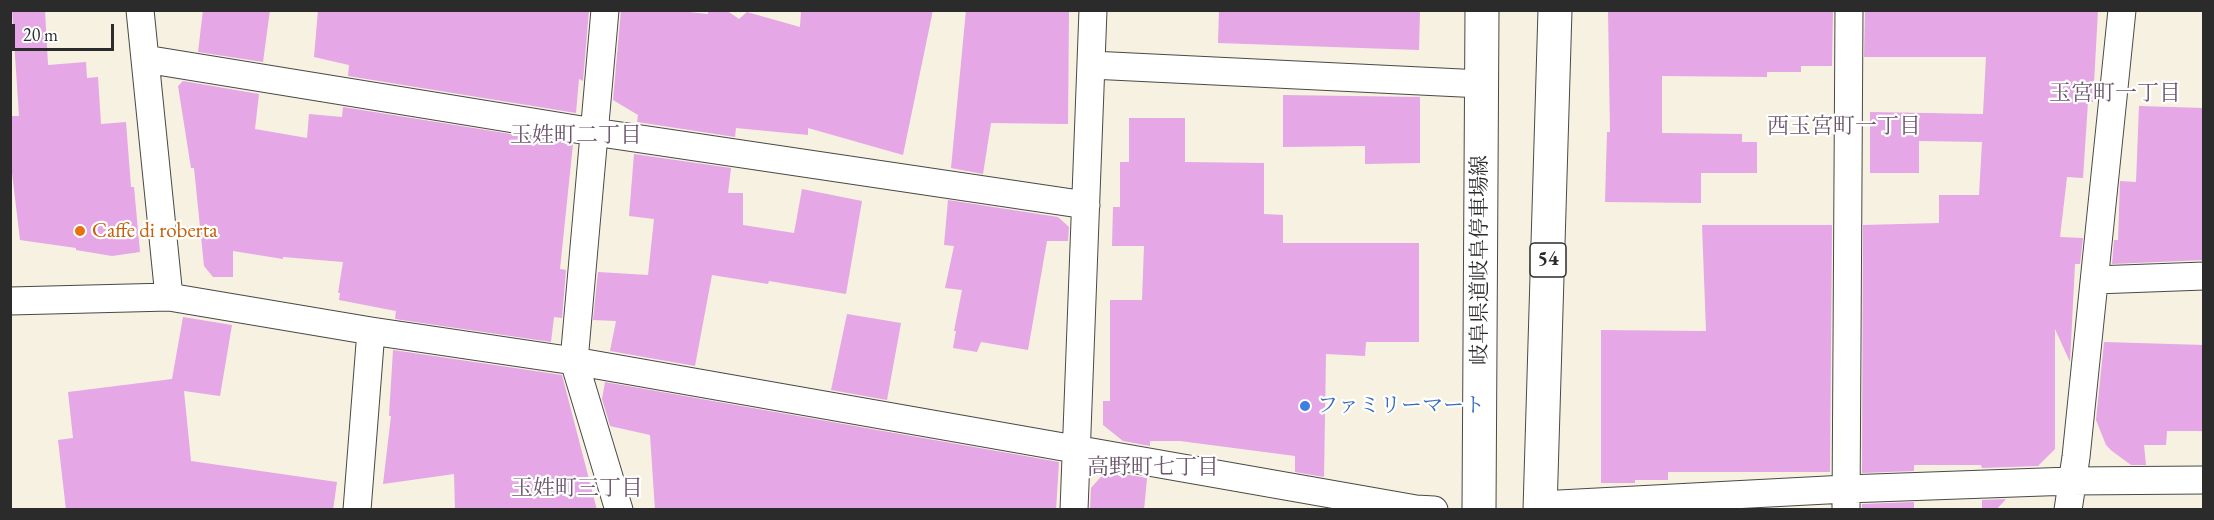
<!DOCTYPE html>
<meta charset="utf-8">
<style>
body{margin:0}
#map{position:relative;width:2214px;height:520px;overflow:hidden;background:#f6f1e1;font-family:"EB Garamond",serif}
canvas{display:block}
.frame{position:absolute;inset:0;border:12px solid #2b2b2b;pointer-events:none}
.scale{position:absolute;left:12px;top:24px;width:102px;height:27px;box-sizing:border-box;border:3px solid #2b2b2b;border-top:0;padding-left:8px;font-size:18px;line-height:21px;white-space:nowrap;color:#2b2b2b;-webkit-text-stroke:4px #fff;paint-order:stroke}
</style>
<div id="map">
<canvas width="2214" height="520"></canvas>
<div class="frame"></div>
<div class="scale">20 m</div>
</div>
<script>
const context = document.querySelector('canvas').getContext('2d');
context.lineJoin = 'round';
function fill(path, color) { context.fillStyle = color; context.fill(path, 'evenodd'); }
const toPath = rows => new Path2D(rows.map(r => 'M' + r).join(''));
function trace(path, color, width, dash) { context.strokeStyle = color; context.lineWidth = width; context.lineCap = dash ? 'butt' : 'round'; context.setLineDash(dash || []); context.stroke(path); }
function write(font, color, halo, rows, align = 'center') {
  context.font = font + ' "EB Garamond","Noto Serif JP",serif'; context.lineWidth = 4.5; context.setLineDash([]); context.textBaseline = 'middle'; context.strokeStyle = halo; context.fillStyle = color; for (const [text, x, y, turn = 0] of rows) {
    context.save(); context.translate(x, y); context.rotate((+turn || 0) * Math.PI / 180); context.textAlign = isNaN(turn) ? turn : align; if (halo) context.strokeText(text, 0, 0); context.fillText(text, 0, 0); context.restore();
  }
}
const building = toPath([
 [12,10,45,10,48,65,86,62,87,78,98,77,101,124,126,122,131,187,134,187,140,252,112,256,76,250,76,248,20,240,10,156,10,116,19,116],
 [203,10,270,10,263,62,198,52],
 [318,10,589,10,583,81,579,79,576,113,348,76,349,65,314,57],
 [621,10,669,10,708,14,708,10,726,10,739,19,747,12,800,27,801,10,933,10,903,155,808,128,808,135,736,128,735,137,637,122,638,115,613,100],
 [966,10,1069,10,1068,124,991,123,983,174,951,168],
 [1219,10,1420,10,1419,50,1218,43],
 [1608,10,1833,10,1832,66,1801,66,1801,72,1767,72,1767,77,1662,76,1662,133,1742,134,1742,142,1757,142,1757,173,1701,173,1701,203,1605,202,1607,132,1610,132],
 [1865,10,2098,10,2093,102,2088,102,2083,178,2067,177,2060,237,2083,238,2080,264,2075,264,2070,362,2055,329,2055,449,2038,466,1982,468,1981,465,1914,465,1914,471,1862,473,1863,225,1939,223,1939,195,1979,195,1982,142,1919,141,1919,173,1870,173,1870,112,1983,114,1986,57,1864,57],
 [183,81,259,94,255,129,307,138,309,114,342,117,343,107,573,144,560,269,566,270,562,318,554,317,551,342,395,319,396,311,339,300,340,293,338,293,343,262,283,257,283,259,233,251,233,277,213,277,204,266,194,168,191,168,178,86],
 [1283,95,1420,97,1420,163,1365,164,1365,146,1283,147],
 [2139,106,2204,108,2204,260,2112,264,2114,240,2118,240,2120,181,2136,182],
 [1129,118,1185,118,1185,162,1264,163,1264,214,1283,215,1283,243,1419,243,1419,342,1366,342,1365,356,1326,354,1324,477,1295,472,1295,456,1180,441,1150,441,1150,446,1123,441,1103,425,1103,401,1110,401,1110,300,1142,300,1144,246,1112,246,1113,207,1120,207,1120,162,1129,162],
 [634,154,731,168,728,193,743,193,743,225,794,233,802,189,862,201,846,294,769,281,768,284,712,275,695,366,610,351,616,321,593,320,598,272,648,275,654,219,629,216],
 [948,200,1058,217,1069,227,1068,241,1047,241,1028,350,981,342,977,352,953,348,956,331,954,331,962,290,945,288,954,246,944,245],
 [1702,225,1832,225,1830,472,1668,472,1668,480,1635,480,1635,483,1601,483,1601,330,1706,331],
 [847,314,901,323,887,400,831,390],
 [183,317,232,325,220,396,184,391,191,461,337,482,333,510,66,510,58,440,73,438,68,392,172,379],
 [2104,342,2204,345,2204,431,2167,431,2166,445,2144,445,2146,465,2131,465,2112,451,2106,445,2096,420],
 [393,350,562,375,597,510,455,510,454,474,383,484,391,416,389,416],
 [605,382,1059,462,1056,510,655,510,650,435,610,426,602,399],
 [1106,471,1147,478,1144,510,1090,510,1091,488],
 [2006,499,1996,510,1982,510,1982,500],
 [1914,502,1914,510,1862,510,1862,504]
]);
const street = toPath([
 [140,10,169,297],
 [605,10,574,361,619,510],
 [145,59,594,132,1086,205],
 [1091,65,1482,84],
 [2095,280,2204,276],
 [10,301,169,297,371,331,574,361,1416,509,1434,510],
 [1540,505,1846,489,2071,481,2204,480],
 [357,510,371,331],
 [1074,510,1093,10],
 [1846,510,1849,10],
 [2068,510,2076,457,2122,10]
]);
const primary = toPath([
 [1479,510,1482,10],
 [1540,510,1555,10]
]);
const markers = [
 [80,231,6,"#e8710a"],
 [1305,406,6,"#3f7fe0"]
];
const shields = [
 [1548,260,36]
];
const shieldNames = [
 ["54",1548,260]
];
const foodNames = [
 ["Caffe di roberta",92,231]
];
const streetNames = [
 ["岐阜県道岐阜停車場線",1480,260,-90]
];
const shopNames = [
 ["ファミリーマート",1317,406]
];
const neighbourhoodNames = [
 ["玉宮町一丁目",2115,94],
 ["西玉宮町一丁目",1844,127],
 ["玉姓町二丁目",576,136],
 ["高野町七丁目",1153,468],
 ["玉姓町三丁目",577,489]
];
fill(building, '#e5a7e5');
trace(street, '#494946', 29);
trace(primary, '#494946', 35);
trace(street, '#fff', 27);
trace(primary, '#fff', 33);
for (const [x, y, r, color] of markers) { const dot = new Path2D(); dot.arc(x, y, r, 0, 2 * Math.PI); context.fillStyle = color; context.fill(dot); trace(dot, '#fff', 2); }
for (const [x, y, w] of shields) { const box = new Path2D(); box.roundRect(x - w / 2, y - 17, w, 34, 4.5); context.fillStyle = '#fff'; context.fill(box); trace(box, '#2b2b2b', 1.5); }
write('bold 20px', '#2b2b2b', null, shieldNames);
write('21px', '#c56008', '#fff', foodNames, 'left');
write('21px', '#2b2b2b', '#fff', streetNames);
write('21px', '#366cbe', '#fff', shopNames, 'left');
write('22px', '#6c566c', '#fff', neighbourhoodNames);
</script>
